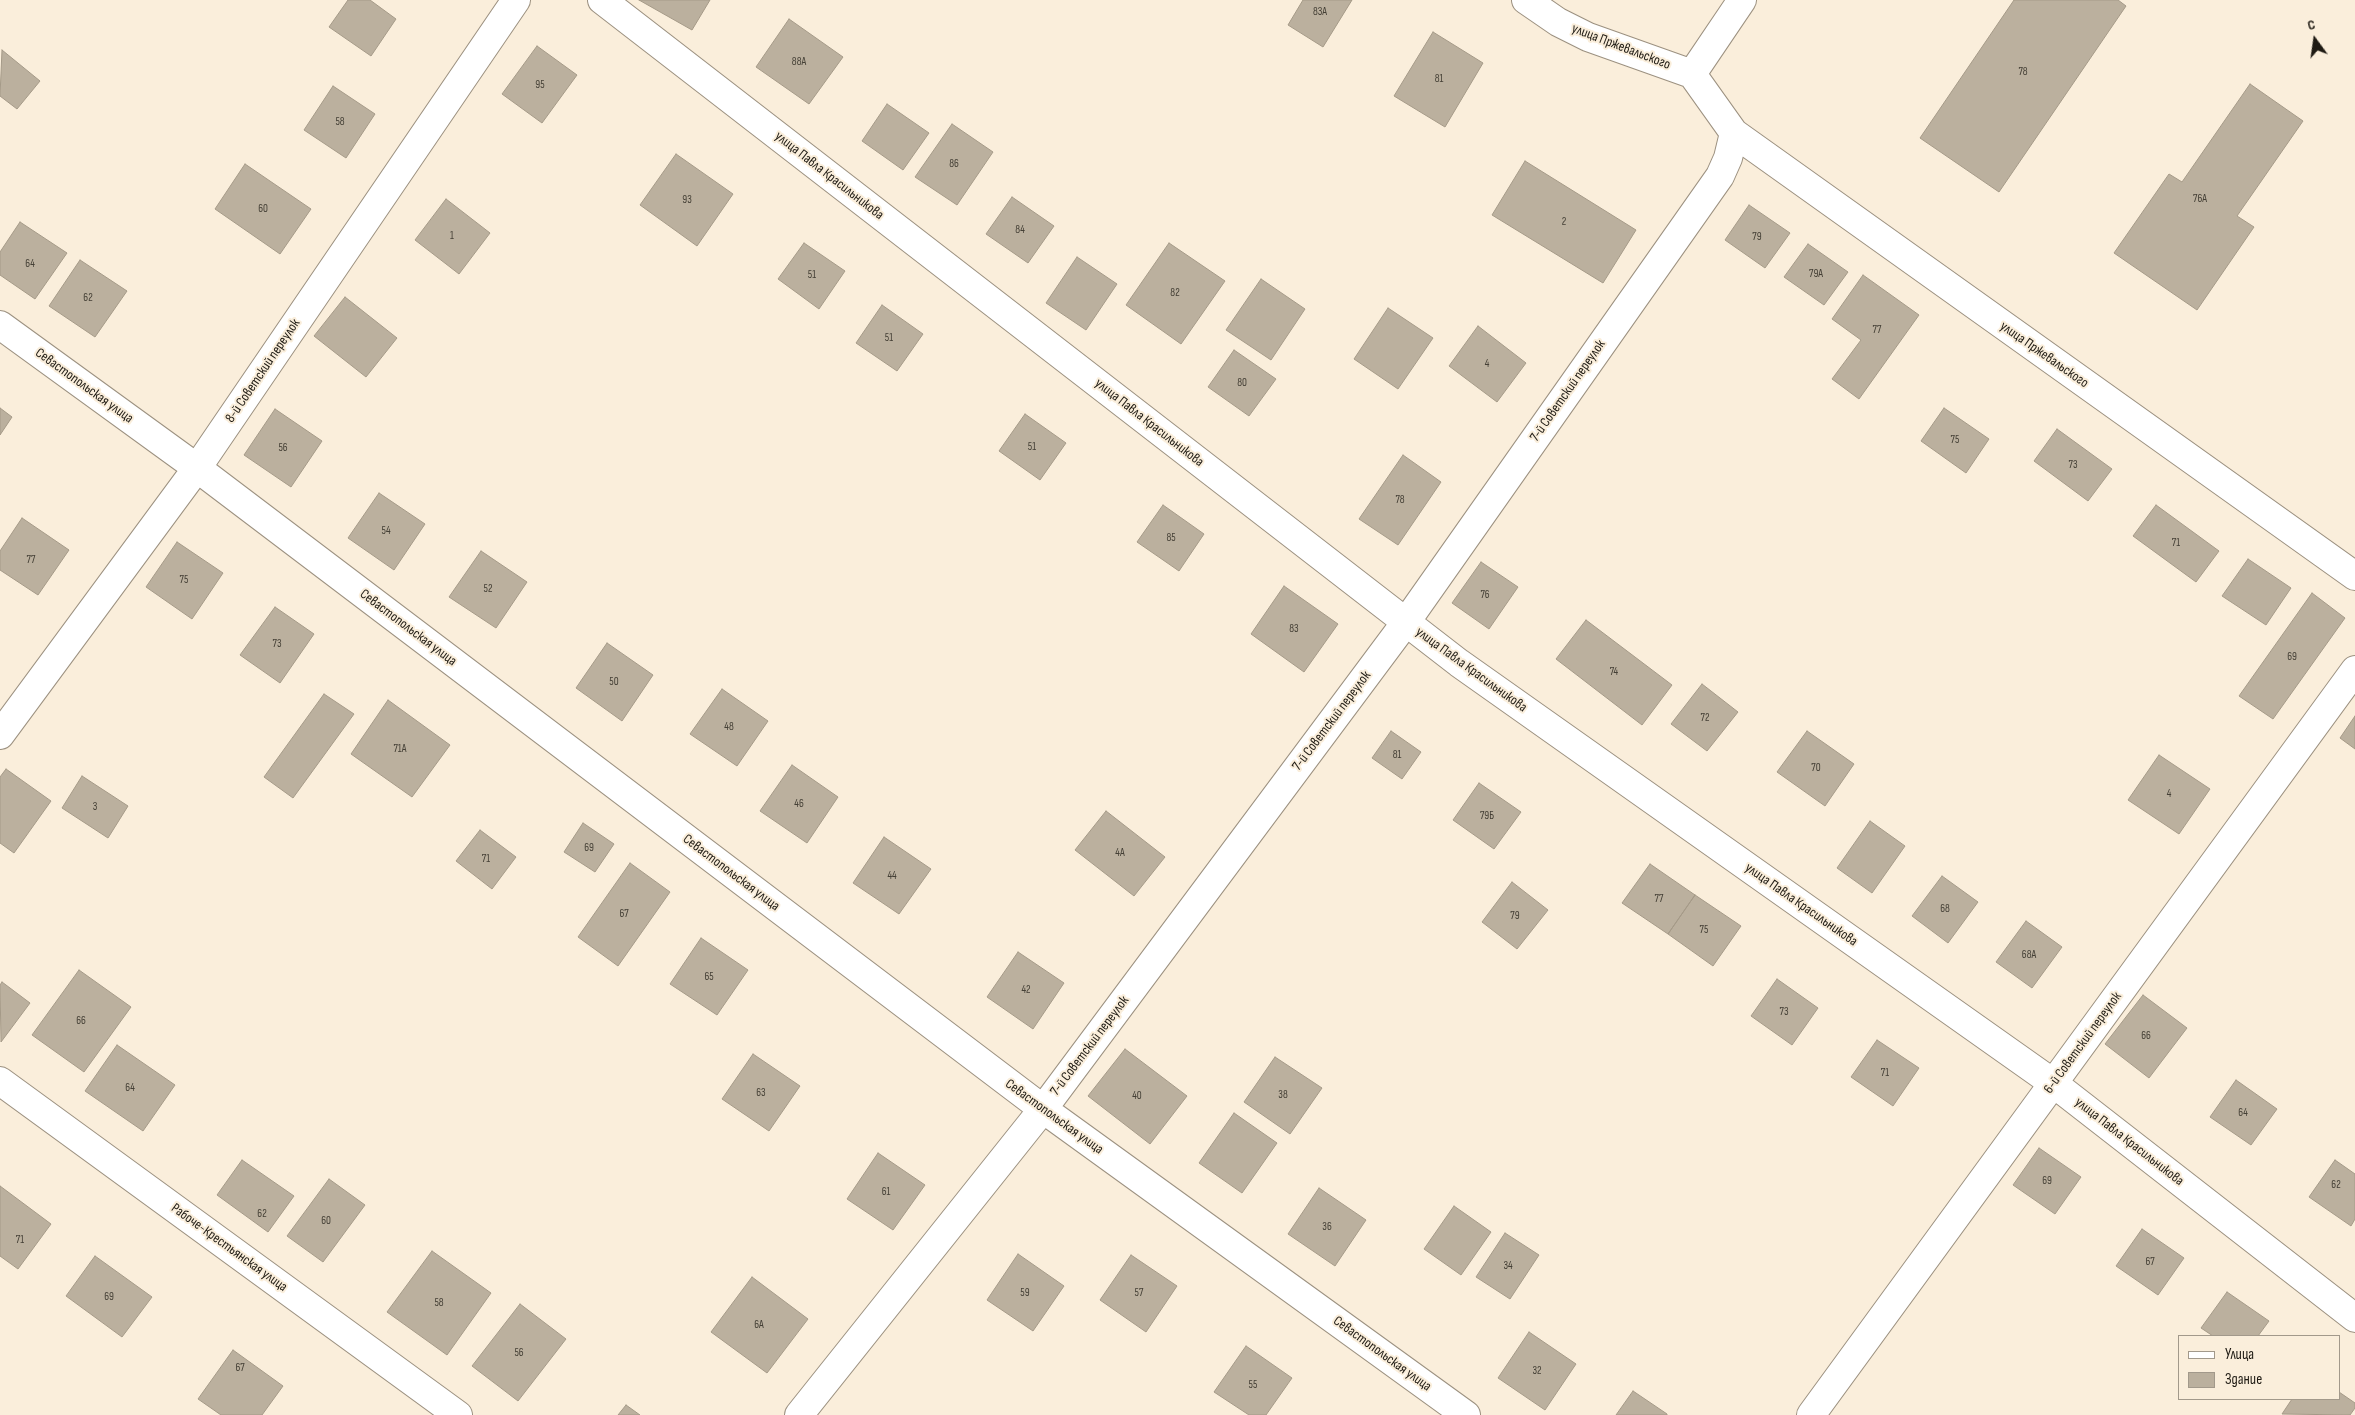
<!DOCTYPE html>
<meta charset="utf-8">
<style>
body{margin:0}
#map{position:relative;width:2355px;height:1415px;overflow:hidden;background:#faeedb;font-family:"Sofia Sans Condensed",sans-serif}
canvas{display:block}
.legend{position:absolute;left:2178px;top:1335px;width:162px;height:65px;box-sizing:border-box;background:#faeedb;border:1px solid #a2998b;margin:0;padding:6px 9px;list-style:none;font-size:15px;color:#1e1a13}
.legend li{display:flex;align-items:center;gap:10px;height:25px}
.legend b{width:25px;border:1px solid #a2998b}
.north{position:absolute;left:2290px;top:15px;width:50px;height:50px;-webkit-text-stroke:4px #faeedb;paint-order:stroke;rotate:346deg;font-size:14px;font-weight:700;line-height:20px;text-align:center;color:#1e1a13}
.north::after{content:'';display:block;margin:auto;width:18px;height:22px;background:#1e1a13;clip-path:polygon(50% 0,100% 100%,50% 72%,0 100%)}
</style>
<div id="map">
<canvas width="2355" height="1415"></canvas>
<ul class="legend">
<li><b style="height:6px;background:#fff"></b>Улица</li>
<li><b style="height:14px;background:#bbb09e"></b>Здание</li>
</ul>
<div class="north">С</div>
</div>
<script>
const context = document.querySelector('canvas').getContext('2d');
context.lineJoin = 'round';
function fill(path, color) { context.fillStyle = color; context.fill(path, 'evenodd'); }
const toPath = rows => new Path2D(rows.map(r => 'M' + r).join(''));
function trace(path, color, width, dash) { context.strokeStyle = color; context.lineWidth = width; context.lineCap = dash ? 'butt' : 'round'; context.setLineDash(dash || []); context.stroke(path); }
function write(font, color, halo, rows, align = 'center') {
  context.font = font + ' "Sofia Sans Condensed",sans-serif'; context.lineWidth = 4; context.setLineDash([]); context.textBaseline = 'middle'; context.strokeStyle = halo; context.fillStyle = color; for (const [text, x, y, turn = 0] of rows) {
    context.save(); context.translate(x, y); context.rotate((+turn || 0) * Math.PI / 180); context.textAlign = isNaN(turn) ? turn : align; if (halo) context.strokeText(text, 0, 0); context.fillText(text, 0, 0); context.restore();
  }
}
const building = toPath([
 [348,0,370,0,396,19,371,56,329,27,348,0],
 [639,0,710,0,692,30,639,0],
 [1303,0,1352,0,1323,47,1288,25,1303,0],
 [2014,0,2118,0,2126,6,1999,192,1920,138,2014,0],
 [789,19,843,57,809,104,756,67,789,19],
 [1433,32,1483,63,1445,127,1394,96,1433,32],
 [537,46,577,75,542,123,502,94,537,46],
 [2,50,40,81,17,109,0,96,2,50],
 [2250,84,2303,121,2237,216,2254,227,2197,310,2114,253,2169,174,2182,182,2250,84],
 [333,86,375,114,346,158,304,130,333,86],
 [887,104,929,133,903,170,862,141,887,104],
 [952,124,993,152,957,205,915,177,952,124],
 [676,154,733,194,697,246,640,205,676,154],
 [1525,161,1636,230,1603,283,1492,215,1525,161],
 [245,164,311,209,280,254,215,209,245,164],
 [1012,197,1054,226,1028,263,986,234,1012,197],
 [446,199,490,233,459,274,415,240,446,199],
 [1749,205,1790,233,1765,268,1725,240,1749,205],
 [20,222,67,253,35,299,0,275,0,252,20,222],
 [804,243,845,271,819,309,778,279,804,243],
 [1169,243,1225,281,1181,344,1126,305,1169,243],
 [1808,244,1848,272,1824,305,1784,277,1808,244],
 [1077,257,1117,284,1086,330,1046,303,1077,257],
 [80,260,127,291,95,337,49,306,80,260],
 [1863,275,1919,315,1859,399,1832,379,1861,340,1832,319,1863,275],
 [1261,279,1305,309,1271,360,1226,330,1261,279],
 [345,297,397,338,366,377,314,336,345,297],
 [882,305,923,334,897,371,856,343,882,305],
 [1388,308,1433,338,1398,389,1354,359,1388,308],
 [1478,326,1526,363,1497,402,1449,366,1478,326],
 [1234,350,1276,379,1249,416,1208,387,1234,350],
 [0,408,12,417,0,435,0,408],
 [1944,408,1989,439,1966,473,1921,441,1944,408],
 [275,409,322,441,291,487,244,455,275,409],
 [1025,414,1066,443,1040,480,999,451,1025,414],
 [2057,429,2112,469,2088,501,2034,461,2057,429],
 [1403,455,1441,482,1398,545,1359,519,1403,455],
 [379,493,425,524,394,570,348,538,379,493],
 [1163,505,1204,534,1179,571,1137,542,1163,505],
 [2156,505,2219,551,2196,582,2133,536,2156,505],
 [22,518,69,550,38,595,0,570,0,551,22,518],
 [177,542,223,573,192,619,146,587,177,542],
 [481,551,527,582,496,628,449,597,481,551],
 [2248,559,2291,588,2266,625,2222,596,2248,559],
 [1481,562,1518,587,1489,629,1452,603,1481,562],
 [1284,586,1338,624,1304,672,1251,634,1284,586],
 [2312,593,2345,618,2273,719,2239,696,2312,593],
 [275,607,314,634,280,683,240,655,275,607],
 [1586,620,1672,685,1642,725,1556,659,1586,620],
 [607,643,653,675,622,721,576,688,607,643],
 [1702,684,1738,712,1707,751,1671,724,1702,684],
 [722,689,768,721,737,766,690,734,722,689],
 [324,694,354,714,293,798,264,777,324,694],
 [388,700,450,745,412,797,351,754,388,700],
 [2355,716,2355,749,2340,738,2355,716],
 [1391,731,1421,752,1402,779,1372,758,1391,731],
 [1807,731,1854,764,1825,806,1777,772,1807,731],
 [2159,755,2210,789,2179,834,2128,800,2159,755],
 [792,765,838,797,807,843,760,811,792,765],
 [6,769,51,801,14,853,0,843,0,777,6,769],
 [82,776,128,806,108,838,62,808,82,776],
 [1479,783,1521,812,1494,849,1453,820,1479,783],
 [1106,811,1165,857,1134,896,1075,850,1106,811],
 [1870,821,1905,846,1872,893,1837,868,1870,821],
 [583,823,614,844,595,872,564,852,583,823],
 [480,830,516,857,492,889,456,861,480,830],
 [884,837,931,869,899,914,853,883,884,837],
 [630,863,670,892,618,966,578,937,630,863],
 [1650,864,1695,895,1668,934,1622,903,1650,864],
 [1942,876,1978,902,1948,943,1912,916,1942,876],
 [1512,882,1548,910,1517,949,1482,922,1512,882],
 [1695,895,1741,926,1713,966,1668,934,1695,895],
 [2026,921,2062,947,2032,988,1996,962,2026,921],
 [701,938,748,970,717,1015,670,984,701,938],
 [1018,952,1064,983,1033,1029,987,997,1018,952],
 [79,970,131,1007,84,1072,32,1035,79,970],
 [1777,979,1818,1008,1792,1045,1751,1016,1777,979],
 [2,982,30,1003,1,1042,0,985,2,982],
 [2143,995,2187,1028,2149,1078,2105,1044,2143,995],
 [1877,1040,1919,1068,1893,1106,1851,1077,1877,1040],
 [117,1045,175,1085,143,1131,85,1091,117,1045],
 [1125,1049,1187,1096,1150,1144,1088,1096,1125,1049],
 [753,1054,800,1086,769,1131,722,1099,753,1054],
 [1275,1057,1322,1088,1290,1134,1244,1102,1275,1057],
 [2236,1080,2277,1109,2251,1145,2210,1117,2236,1080],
 [1234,1113,1277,1143,1242,1193,1199,1163,1234,1113],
 [2039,1148,2081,1177,2055,1214,2013,1185,2039,1148],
 [878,1153,925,1185,893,1230,847,1199,878,1153],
 [242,1160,294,1196,268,1232,217,1195,242,1160],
 [2335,1160,2355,1174,2355,1219,2351,1226,2309,1197,2335,1160],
 [329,1179,365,1205,323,1262,287,1236,329,1179],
 [0,1186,51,1224,18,1269,0,1256,0,1186],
 [1319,1188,1366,1220,1335,1266,1288,1234,1319,1188],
 [1454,1206,1491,1232,1461,1275,1424,1249,1454,1206],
 [2142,1229,2184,1258,2158,1295,2116,1266,2142,1229],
 [1505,1233,1539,1255,1510,1299,1476,1277,1505,1233],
 [432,1251,491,1293,447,1355,387,1312,432,1251],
 [1018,1254,1064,1286,1033,1331,987,1300,1018,1254],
 [1131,1255,1177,1286,1146,1332,1100,1300,1131,1255],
 [95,1256,152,1297,122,1337,66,1296,95,1256],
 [752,1277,808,1319,767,1373,711,1332,752,1277],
 [2227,1292,2269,1321,2258,1336,2213,1336,2201,1328,2227,1292],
 [520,1304,566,1339,518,1401,472,1366,520,1304],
 [1529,1332,1576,1364,1545,1410,1498,1378,1529,1332],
 [1246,1346,1292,1378,1266,1415,1249,1415,1214,1392,1246,1346],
 [233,1350,283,1386,262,1415,221,1415,198,1399,233,1350],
 [1633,1391,1667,1414,1667,1415,1616,1415,1633,1391],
 [2339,1392,2355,1403,2355,1408,2350,1415,2282,1414,2292,1399,2339,1399,2339,1392],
 [626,1405,640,1415,618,1415,626,1405]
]);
const minor = toPath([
 [602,0,1459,663,2053,1083,2355,1318],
 [1526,0,1558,22,1588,37,1692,74],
 [1734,133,2355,576],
 [0,325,197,468,1043,1109,1466,1415],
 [0,735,197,468,516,0],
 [0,1081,458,1415],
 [799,1415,1043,1109,1406,622,1720,176,1728,158,1734,133,1692,74,1742,0],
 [1811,1415,2355,670]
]);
const numberNames = [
 ["83А",1320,12],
 ["88А",799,62],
 ["78",2023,72],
 ["81",1439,79],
 ["95",540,85],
 ["58",340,122],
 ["86",954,164],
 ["76А",2200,199],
 ["93",687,200],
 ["60",263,209],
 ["2",1564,222],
 ["84",1020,230],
 ["1",452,236],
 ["79",1757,237],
 ["64",30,264],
 ["79А",1816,274],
 ["51",812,275],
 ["82",1175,293],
 ["62",88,298],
 ["77",1877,330],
 ["51",889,338],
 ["4",1487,364],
 ["80",1242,383],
 ["75",1955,440],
 ["51",1032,447],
 ["56",283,448],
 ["73",2073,465],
 ["78",1400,500],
 ["54",386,531],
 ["85",1171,538],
 ["71",2176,543],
 ["77",31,560],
 ["75",184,580],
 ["52",488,589],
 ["76",1485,595],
 ["83",1294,629],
 ["73",277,644],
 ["69",2292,657],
 ["74",1614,672],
 ["50",614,682],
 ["72",1705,718],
 ["48",729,727],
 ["71А",400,749],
 ["81",1397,755],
 ["70",1816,768],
 ["4",2169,794],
 ["46",799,804],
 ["3",95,807],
 ["79Б",1487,816],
 ["69",589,848],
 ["4А",1120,853],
 ["71",486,859],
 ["44",892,876],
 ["77",1659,899],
 ["68",1945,909],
 ["67",624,914],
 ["79",1515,916],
 ["75",1704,930],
 ["68А",2029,955],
 ["65",709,977],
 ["42",1026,990],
 ["73",1784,1012],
 ["66",81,1021],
 ["66",2146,1036],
 ["71",1885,1073],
 ["64",130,1088],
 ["63",761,1093],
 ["38",1283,1095],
 ["40",1137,1096],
 ["64",2243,1113],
 ["69",2047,1181],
 ["62",2336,1185],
 ["61",886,1192],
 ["62",262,1214],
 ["60",326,1221],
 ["36",1327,1227],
 ["71",20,1240],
 ["67",2150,1262],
 ["34",1508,1266],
 ["59",1025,1293],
 ["57",1139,1293],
 ["69",109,1297],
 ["58",439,1303],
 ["6А",759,1325],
 ["56",519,1353],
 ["67",240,1368],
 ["32",1537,1371],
 ["55",1253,1385]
];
const streetNames = [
 ["улица Пржевальского",1621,47,21],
 ["улица Павла Красильникова",829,176,38],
 ["улица Пржевальского",2044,355,35],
 ["8-й Советский переулок",263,371,-56],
 ["Севастопольская улица",84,386,36],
 ["7-й Советский переулок",1568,391,-55],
 ["улица Павла Красильникова",1149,423,38],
 ["Севастопольская улица",408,628,37],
 ["улица Павла Красильникова",1471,670,36],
 ["7-й Советский переулок",1332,721,-53],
 ["Севастопольская улица",731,873,37],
 ["улица Павла Красильникова",1801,905,35],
 ["6-й Советский переулок",2083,1043,-54],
 ["7-й Советский переулок",1090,1046,-53],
 ["Севастопольская улица",1054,1117,36],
 ["улица Павла Красильникова",2129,1142,38],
 ["Рабоче-Крестьянская улица",229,1248,36],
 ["Севастопольская улица",1382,1354,36]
];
fill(building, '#bbb09e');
trace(building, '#a59a88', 1);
trace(minor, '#9c9180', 30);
trace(minor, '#fff', 28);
write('11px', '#454036', null, numberNames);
write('14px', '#1e1a13', '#faeedb', streetNames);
</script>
